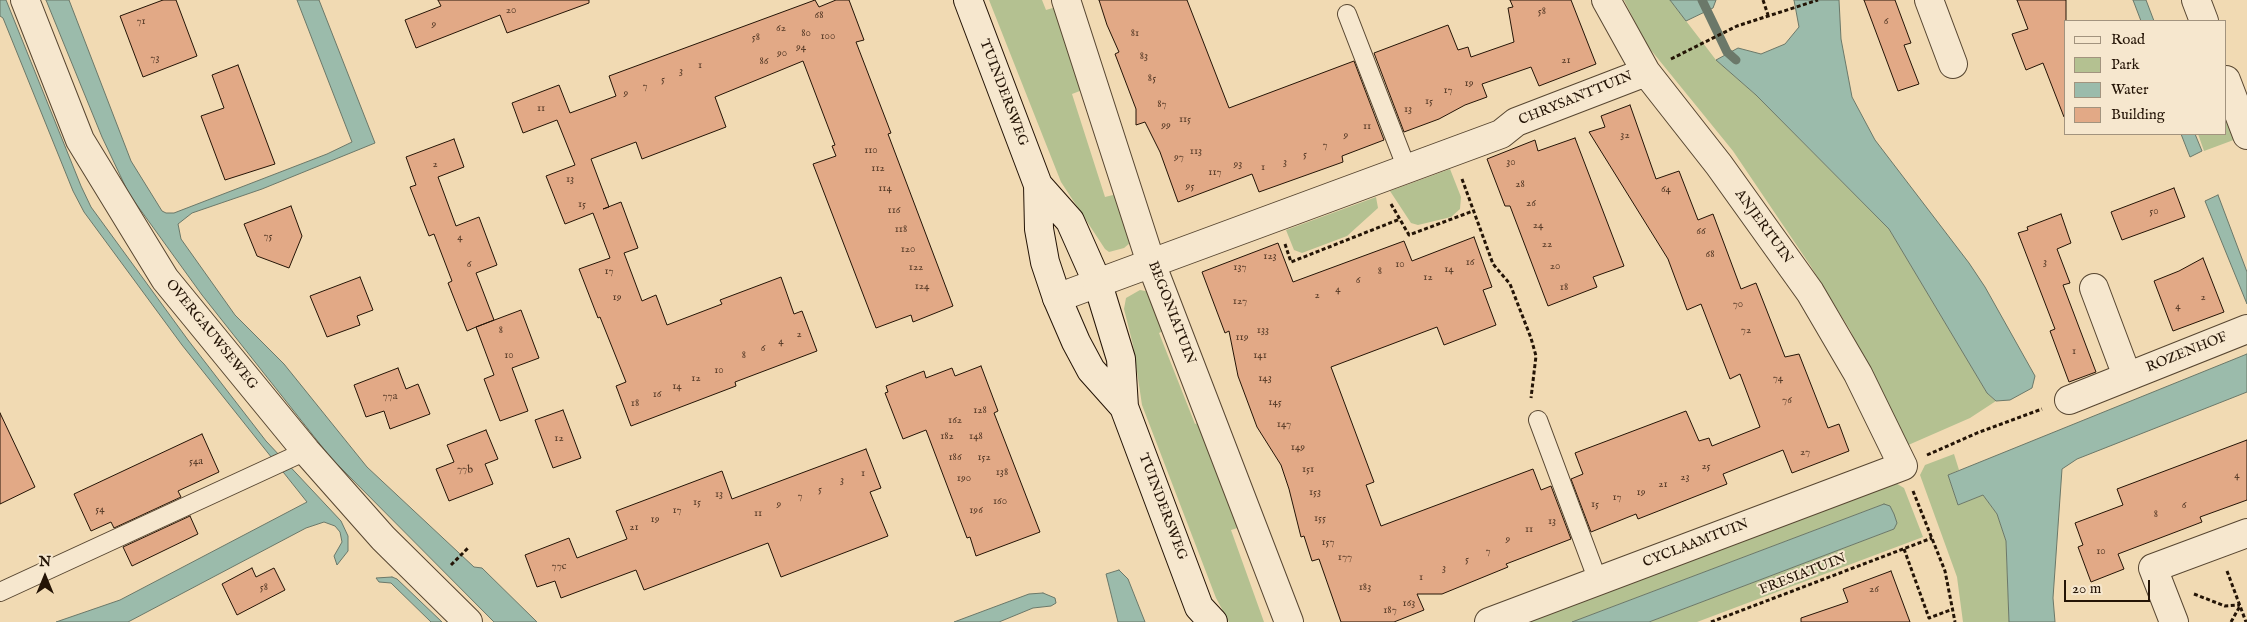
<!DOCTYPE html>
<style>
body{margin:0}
#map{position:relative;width:2247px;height:622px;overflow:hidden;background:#f1dab3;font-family:"IM FELL English",serif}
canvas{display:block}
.legend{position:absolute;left:2064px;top:20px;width:162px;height:115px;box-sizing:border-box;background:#f6e7ce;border:1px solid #a2937e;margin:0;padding:6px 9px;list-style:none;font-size:15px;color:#241406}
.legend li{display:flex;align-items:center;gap:10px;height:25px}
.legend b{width:25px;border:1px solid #a2937e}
.north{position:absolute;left:20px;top:552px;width:50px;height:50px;-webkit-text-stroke:4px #f6e7ce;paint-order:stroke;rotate:0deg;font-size:14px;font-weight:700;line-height:20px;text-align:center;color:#241406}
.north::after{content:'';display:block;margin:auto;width:18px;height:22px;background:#241406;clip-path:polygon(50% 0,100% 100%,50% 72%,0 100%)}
.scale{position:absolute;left:2064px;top:580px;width:86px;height:22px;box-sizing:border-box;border:2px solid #241406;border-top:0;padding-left:6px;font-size:15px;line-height:18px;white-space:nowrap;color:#241406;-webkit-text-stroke:4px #f6e7ce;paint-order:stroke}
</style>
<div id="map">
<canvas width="2247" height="622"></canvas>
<ul class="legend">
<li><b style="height:6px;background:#f6e7ce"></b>Road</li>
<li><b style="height:14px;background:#b4c191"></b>Park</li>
<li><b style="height:14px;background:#9bbbab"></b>Water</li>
<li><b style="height:14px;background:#e2a986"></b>Building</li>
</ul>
<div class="north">N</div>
<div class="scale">20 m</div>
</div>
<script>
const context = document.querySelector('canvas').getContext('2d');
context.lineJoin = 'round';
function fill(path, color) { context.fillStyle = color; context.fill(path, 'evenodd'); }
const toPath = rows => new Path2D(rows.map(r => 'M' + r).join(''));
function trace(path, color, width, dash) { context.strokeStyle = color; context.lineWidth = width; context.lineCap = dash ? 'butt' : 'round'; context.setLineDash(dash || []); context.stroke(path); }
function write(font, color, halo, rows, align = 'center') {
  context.font = font + ' "IM FELL English",serif'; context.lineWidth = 4; context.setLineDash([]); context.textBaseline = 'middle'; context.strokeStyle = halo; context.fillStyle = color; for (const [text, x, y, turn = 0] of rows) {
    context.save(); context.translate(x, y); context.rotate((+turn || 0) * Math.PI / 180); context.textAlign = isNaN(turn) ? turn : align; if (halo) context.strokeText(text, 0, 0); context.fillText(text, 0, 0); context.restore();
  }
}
const green = toPath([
 [989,0,1042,0,1046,10,1056,7,1085,89,1072,94,1105,197,1117,194,1132,236,1130,243,1124,248,1109,252,1105,249,1061,182],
 [1624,0,1670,0,1716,60,1756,95,1889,229,1987,393,1996,401,1970,418,1906,446,1850,330,1810,265,1733,151,1646,44],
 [2226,105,2239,138,2204,151,2198,134,2226,134],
 [1450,169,1461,197,1460,209,1451,217,1418,225,1411,223,1390,191],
 [1376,197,1378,208,1347,236,1302,253,1294,250,1286,230],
 [1140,290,1150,292,1169,328,1159,333,1195,424,1207,420,1244,526,1231,530,1264,622,1229,622,1216,598,1142,405,1133,345,1124,309,1126,298],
 [1954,454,1959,470,1948,475,1958,505,1983,495,1997,514,2006,541,2009,622,1963,622,1957,577,1920,475,1925,465],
 [1894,482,1904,488,1923,537,1697,622,1649,622,1894,529,1884,504,1572,622,1517,622]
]);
const water = toPath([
 [0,0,6,0,81,186,91,207,188,340,266,441,341,521,348,536,348,551,337,565,334,556,342,542,340,532,335,526,324,522,306,528,128,622,56,622,120,600,307,502,182,345,84,212,73,191,3,18,0,16,0,0],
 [46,0,69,0,131,161,162,211,166,213,174,213,327,154,352,142,297,0,319,0,375,143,262,189,192,213,178,224,181,239,235,315,284,364,367,467,474,567,482,568,537,622,494,622,331,458,202,295,129,194,102,137,46,0],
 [1670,0,1716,0,1713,8,1686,21,1670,0],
 [1794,0,1839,0,1841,39,1852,97,1875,140,1969,263,1985,287,2035,376,2032,388,2010,400,1996,401,1987,393,1889,229,1756,95,1716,60,1738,48,1761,54,1785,44,1799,27,1794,0],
 [2133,0,2146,0,2154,21,2141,21,2133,0],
 [2181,134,2195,134,2202,151,2190,157,2181,134],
 [2218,195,2247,272,2247,304,2205,201,2218,195],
 [2247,354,2247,392,2077,459,2062,469,2053,598,2055,622,2009,622,2006,541,1997,514,1983,495,1958,505,1948,475,2247,354],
 [1884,504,1890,506,1894,514,1897,523,1894,529,1649,622,1572,622,1884,504],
 [1119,570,1128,579,1145,622,1118,622,1106,574,1119,570],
 [392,577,397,579,442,622,431,622,391,583,379,582,376,578,392,577],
 [1043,593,1055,598,1056,603,1051,606,1033,608,999,622,954,622,1029,594,1043,593]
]);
const stream = toPath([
 [1702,0,1727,52,1736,60]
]);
const building = toPath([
 [163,0,176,0,197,56,143,77,120,16,163,0],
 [438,0,589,0,589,3,507,33,500,15,416,48,405,20,441,6,438,0],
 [815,0,819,7,836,0,849,0,864,40,856,42,891,133,888,134,953,306,913,322,911,315,876,328,813,164,836,156,832,146,835,145,803,61,715,97,726,127,642,159,636,142,591,159,609,207,603,209,621,202,638,248,624,253,642,301,656,295,667,325,722,304,720,300,781,277,794,314,802,311,817,351,735,382,736,386,631,426,616,386,626,382,600,317,598,318,579,269,610,258,593,213,565,224,546,176,575,165,557,120,523,133,512,103,559,85,570,113,616,96,609,76,815,0],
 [1099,0,1187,0,1229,108,1354,61,1384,140,1342,156,1343,162,1259,192,1252,174,1178,202,1160,152,1145,122,1136,125,1136,109,1115,54,1119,52,1107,25,1099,0],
 [1510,0,1571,0,1596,64,1539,86,1531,67,1482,84,1487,97,1465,105,1439,119,1404,132,1374,53,1448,25,1458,50,1468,47,1471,57,1514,42,1508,8,1513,7,1510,0],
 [1864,0,1895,0,1911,43,1904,45,1919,84,1898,91,1864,0],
 [2017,0,2066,0,2066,116,2064,117,2043,63,2026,70,2012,34,2028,29,2017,0],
 [238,65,275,164,225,180,201,116,224,108,212,75,238,65],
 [1630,105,1656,179,1679,171,1698,220,1713,214,1741,289,1756,283,1785,357,1799,354,1828,428,1839,424,1849,451,1792,473,1783,450,1723,474,1727,484,1638,519,1636,514,1591,532,1571,479,1583,474,1575,453,1686,411,1699,441,1709,438,1712,446,1760,427,1740,374,1730,379,1701,304,1687,310,1668,259,1589,132,1605,127,1601,116,1630,105],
 [1575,138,1624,266,1593,277,1597,287,1548,306,1510,206,1505,206,1487,159,1535,140,1538,151,1575,138],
 [454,139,464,167,438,177,456,226,479,217,497,265,476,273,494,320,476,327,521,310,539,358,512,368,528,411,500,421,484,379,494,375,476,327,467,331,448,283,452,281,434,234,429,236,410,187,416,185,406,157,454,139],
 [2174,188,2185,217,2122,240,2111,212,2174,188],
 [291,206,302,236,289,268,257,256,244,224,291,206],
 [2061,214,2071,243,2057,249,2070,283,2063,285,2096,372,2069,382,2050,331,2055,329,2018,233,2028,230,2027,227,2061,214],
 [1474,237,1492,287,1483,290,1496,325,1444,345,1437,327,1331,367,1374,482,1366,485,1381,526,1533,469,1541,490,1551,486,1571,539,1506,564,1508,567,1442,594,1417,594,1424,610,1394,622,1341,622,1319,559,1312,561,1304,536,1301,537,1289,489,1281,465,1257,427,1238,376,1229,331,1225,333,1202,272,1278,243,1293,282,1404,241,1412,261,1474,237],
 [2203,258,2224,312,2173,331,2154,281,2179,271,2203,258],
 [360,277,373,310,357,316,360,325,327,337,310,296,360,277],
 [981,366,998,411,994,413,1040,532,976,556,970,537,967,538,926,430,903,439,885,393,888,392,886,386,924,371,926,378,952,368,955,376,981,366],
 [398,368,406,389,418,384,430,414,390,429,384,411,366,417,354,385,398,368],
 [563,410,581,458,553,468,535,420,563,410],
 [0,413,35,487,0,504,0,413],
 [486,430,498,459,485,464,493,484,449,501,436,469,454,462,447,445,486,430],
 [202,434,219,472,178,491,181,497,114,528,111,522,91,531,74,494,202,434],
 [2247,440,2247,500,2200,517,2202,522,2118,554,2124,569,2091,582,2078,547,2083,545,2075,523,2123,505,2117,489,2247,440],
 [866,449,881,488,870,492,888,536,781,577,768,543,644,590,636,570,561,598,555,581,537,587,525,555,569,538,577,558,627,539,616,511,722,471,732,499,866,449],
 [190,516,198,534,132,566,123,547,190,516],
 [252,568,256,577,274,568,285,590,237,615,222,584,252,568],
 [1891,571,1910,622,1801,622,1801,618,1848,602,1843,589,1891,571]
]);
const path = toPath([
 [1763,0,1768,15],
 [1671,59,1737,26,1818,0],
 [1462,179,1493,264,1510,284,1531,338,1536,356,1531,398],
 [1391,204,1409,235,1473,211],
 [1285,244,1291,262,1400,219],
 [1927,455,1977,433,2042,409],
 [1913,491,1945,571,1955,622],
 [1904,549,1929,618,1953,609],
 [451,565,468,548],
 [2227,571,2246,622],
 [2194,594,2225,606,2240,605],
 [1711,622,1932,538],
 [2231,622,2240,606]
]);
const service = toPath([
 [1347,14,1407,169],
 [1538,420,1598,581],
 [0,592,306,451]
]);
const minor = toPath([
 [25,0,80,140,165,279,306,451,383,538,468,622],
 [1066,0,1151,263,1289,622],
 [1929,0,1953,64],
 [2196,0,2204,21],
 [2226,80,2247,135],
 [2094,288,2127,376],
 [1057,298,1501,134,1516,122,1646,72],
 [2069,400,2247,329],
 [1489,622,1903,466,1858,374,1810,292,1719,165,1646,72,1606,0],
 [2174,622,2153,568,2247,533]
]);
const secondary = toPath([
 [968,0,1038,185,1039,229,1045,262,1057,298,1076,342,1091,370,1124,407],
 [1038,185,1070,221,1098,284,1121,359,1124,407,1199,607,1213,622]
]);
const numberNames = [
 ["20",511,11],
 ["58",1542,12],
 ["68",819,16],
 ["71",141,22],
 ["6",1886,22],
 ["9",434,25],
 ["62",781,29],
 ["80",806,34],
 ["81",1135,34],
 ["100",828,37],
 ["58",756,38],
 ["94",801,48],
 ["90",782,54],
 ["83",1144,57],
 ["73",155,59],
 ["21",1566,61],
 ["86",764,62],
 ["1",700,66],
 ["3",681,72],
 ["85",1152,79],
 ["5",663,80],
 ["19",1469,84],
 ["7",645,87],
 ["17",1448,91],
 ["9",626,94],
 ["15",1429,102],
 ["87",1162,105],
 ["11",541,109],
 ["13",1408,110],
 ["115",1185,120],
 ["99",1166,126],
 ["11",1367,127],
 ["9",1346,136],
 ["32",1625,136],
 ["7",1325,146],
 ["110",871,151],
 ["113",1196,152],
 ["5",1305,155],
 ["97",1179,158],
 ["3",1285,163],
 ["30",1511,163],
 ["2",435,165],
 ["93",1238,165],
 ["1",1263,168],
 ["112",878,169],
 ["117",1215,173],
 ["13",570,180],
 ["28",1520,185],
 ["95",1190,187],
 ["114",885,189],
 ["64",1666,190],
 ["26",1531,204],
 ["15",582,205],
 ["116",894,211],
 ["50",2154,212],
 ["24",1538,226],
 ["118",901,230],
 ["66",1701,232],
 ["75",268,237],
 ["4",460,238],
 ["22",1547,245],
 ["120",908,250],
 ["68",1710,255],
 ["123",1270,257],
 ["16",1470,263],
 ["3",2045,263],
 ["6",469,265],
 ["10",1400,265],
 ["20",1555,267],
 ["122",916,268],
 ["137",1240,268],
 ["14",1449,270],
 ["17",609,272],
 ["8",1380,272],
 ["12",1428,278],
 ["6",1358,281],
 ["124",922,287],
 ["18",1564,288],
 ["4",1338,290],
 ["2",1317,296],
 ["19",617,298],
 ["2",2203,298],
 ["127",1240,302],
 ["70",1738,305],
 ["4",2178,307],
 ["8",501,331],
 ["133",1263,331],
 ["72",1746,331],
 ["2",799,335],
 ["119",1242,338],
 ["4",781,342],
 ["6",763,349],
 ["1",2074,352],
 ["10",509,356],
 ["8",744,356],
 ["141",1260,356],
 ["10",719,371],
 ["12",696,379],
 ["143",1265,379],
 ["74",1778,379],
 ["14",677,387],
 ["16",657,395],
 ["77a",390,397],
 ["76",1787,401],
 ["145",1275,403],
 ["18",635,404],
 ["128",980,411],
 ["162",955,421],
 ["147",1284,425],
 ["182",947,437],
 ["148",976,437],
 ["12",559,439],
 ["149",1298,448],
 ["27",1805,453],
 ["186",955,458],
 ["152",984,458],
 ["54a",196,462],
 ["25",1706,467],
 ["77b",465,470],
 ["151",1308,470],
 ["138",1002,473],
 ["1",863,474],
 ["4",2237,476],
 ["23",1685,478],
 ["190",964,479],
 ["3",842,481],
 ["21",1663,485],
 ["5",820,490],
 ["153",1315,493],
 ["19",1641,493],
 ["13",719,495],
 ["7",800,497],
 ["17",1617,498],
 ["160",1000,502],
 ["15",697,503],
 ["9",779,505],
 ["15",1595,505],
 ["6",2184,506],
 ["54",100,510],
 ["17",677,511],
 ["196",976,511],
 ["11",758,514],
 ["8",2156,515],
 ["155",1320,519],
 ["19",655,520],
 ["13",1552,522],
 ["21",634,528],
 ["11",1529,530],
 ["9",1508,540],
 ["157",1328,543],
 ["7",1488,552],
 ["10",2101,552],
 ["177",1345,558],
 ["5",1467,560],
 ["77c",559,567],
 ["3",1444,569],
 ["1",1421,578],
 ["58",264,588],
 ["183",1365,588],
 ["26",1874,590],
 ["163",1409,604],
 ["187",1390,611]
];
const streetNames = [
 ["TUINDERSWEG",1003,93,69],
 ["CHRYSANTTUIN",1576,99,-22],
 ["ANJERTUIN",1763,227,54],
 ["BEGONIATUIN",1171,313,69],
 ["OVERGAUWSEWEG",211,335,51],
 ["ROZENHOF",2187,353,-22],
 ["TUINDERSWEG",1162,507,69],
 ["CYCLAAMTUIN",1696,544,-21],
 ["FRESIATUIN",1803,575,-21]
];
fill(green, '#b4c191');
fill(water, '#9bbbab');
trace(water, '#6b7869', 1);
trace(stream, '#6b7869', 9);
fill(building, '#e2a986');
trace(building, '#241406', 1);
trace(service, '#574631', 20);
trace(minor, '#574631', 30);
trace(secondary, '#241406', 30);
trace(path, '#241406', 3, [4, 2.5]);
trace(service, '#f6e7ce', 18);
trace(minor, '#f6e7ce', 28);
trace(secondary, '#f6e7ce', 28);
write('11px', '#543926', null, numberNames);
write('14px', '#241406', '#f6e7ce', streetNames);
</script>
